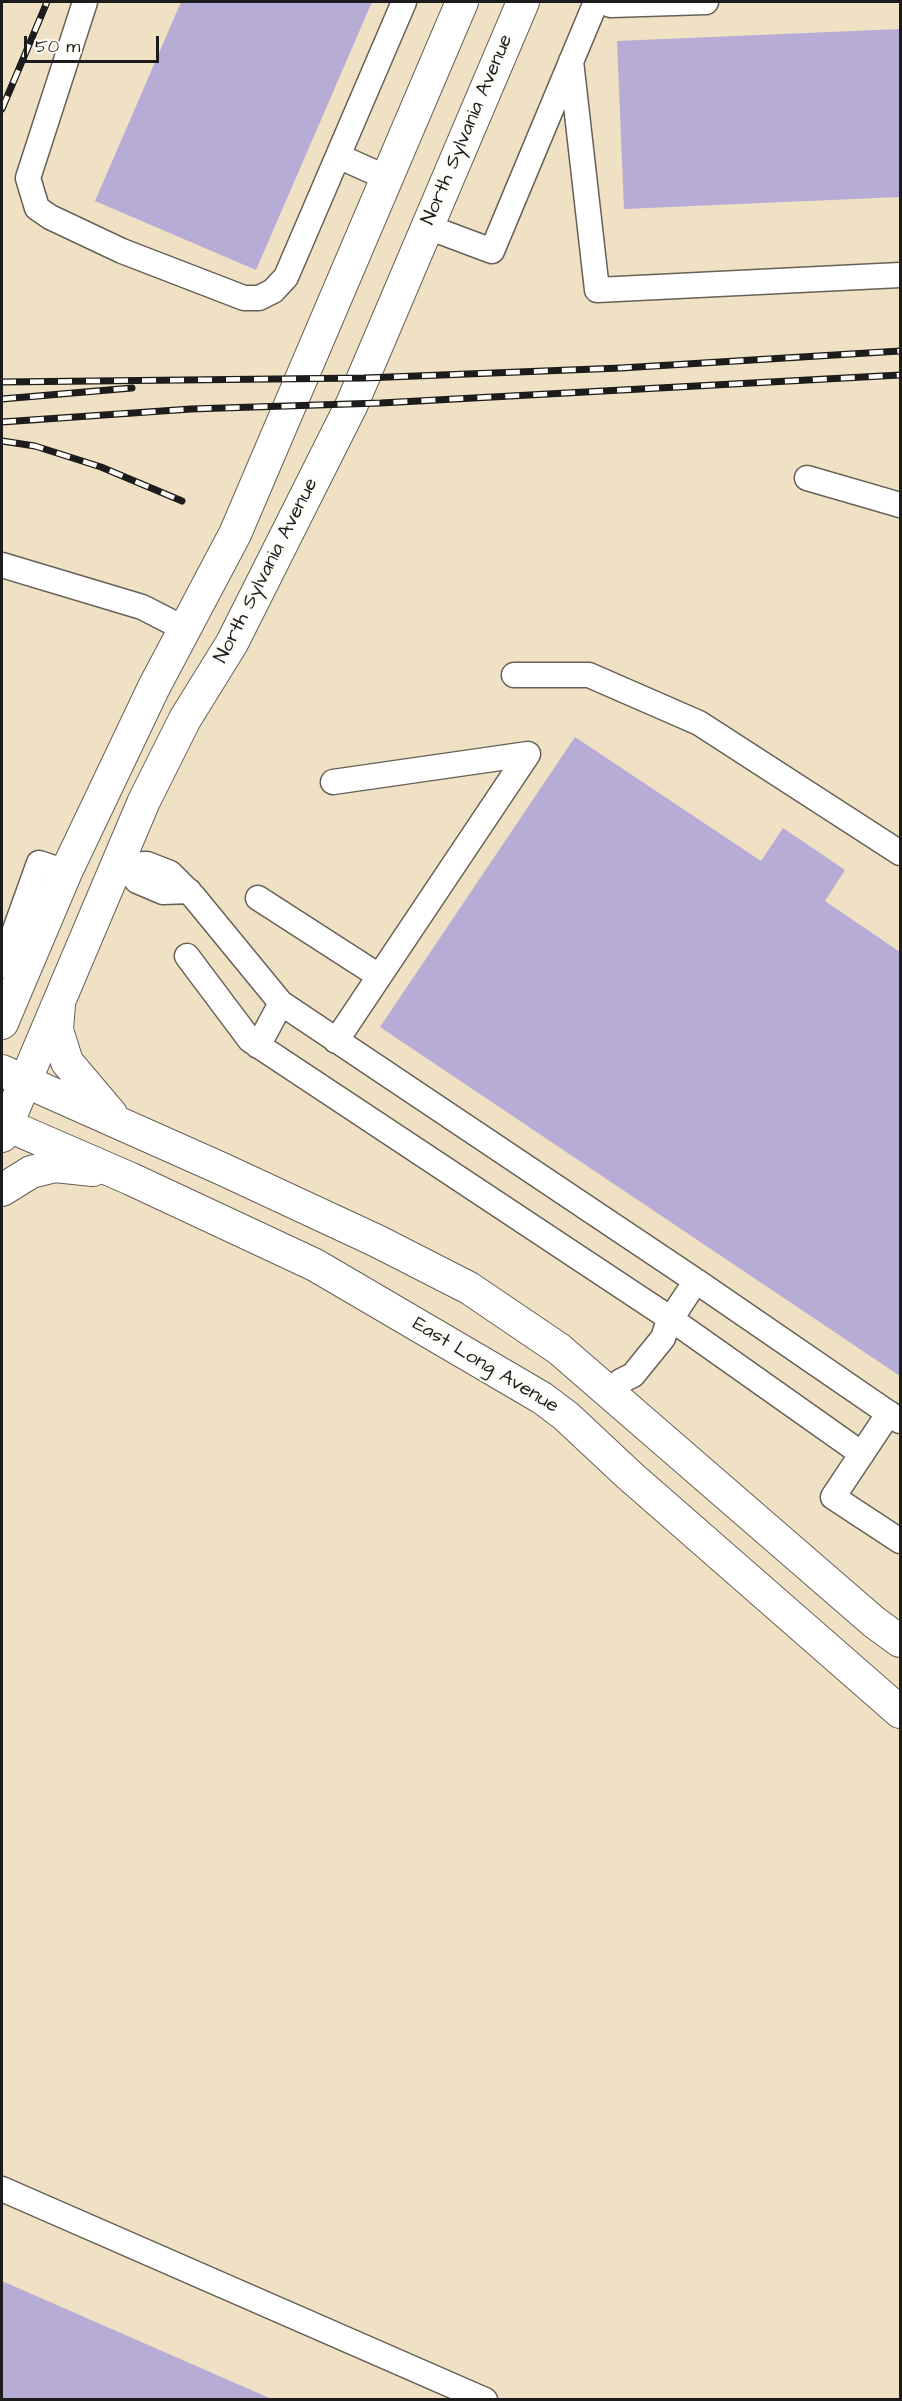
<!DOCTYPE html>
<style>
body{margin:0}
#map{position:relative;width:902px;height:2401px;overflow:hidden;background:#f0e1c4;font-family:"Architects Daughter",sans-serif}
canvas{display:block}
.frame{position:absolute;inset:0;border:3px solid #1c1c1c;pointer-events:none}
.scale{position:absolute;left:24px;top:36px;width:135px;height:27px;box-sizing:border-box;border:3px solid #1c1c1c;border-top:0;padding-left:8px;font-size:18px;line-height:21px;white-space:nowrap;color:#1c1c1c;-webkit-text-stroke:4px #fdfcf7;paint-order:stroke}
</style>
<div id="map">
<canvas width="902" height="2401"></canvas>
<div class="frame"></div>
<div class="scale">50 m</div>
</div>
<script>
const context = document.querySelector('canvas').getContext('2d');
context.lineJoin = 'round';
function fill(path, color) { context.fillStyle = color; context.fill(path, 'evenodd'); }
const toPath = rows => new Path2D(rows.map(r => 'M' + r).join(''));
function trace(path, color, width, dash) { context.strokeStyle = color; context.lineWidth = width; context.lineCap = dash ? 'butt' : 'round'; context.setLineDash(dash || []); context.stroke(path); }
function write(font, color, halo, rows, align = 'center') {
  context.font = font + ' "Architects Daughter",sans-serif'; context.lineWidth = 4.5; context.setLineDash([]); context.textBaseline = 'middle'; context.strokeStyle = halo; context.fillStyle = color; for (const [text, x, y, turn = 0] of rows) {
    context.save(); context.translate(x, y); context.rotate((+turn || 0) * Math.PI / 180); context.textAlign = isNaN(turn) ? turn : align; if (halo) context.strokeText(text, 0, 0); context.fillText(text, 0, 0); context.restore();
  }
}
const building = toPath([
 [181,2,372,2,256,270,95,201],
 [900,29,900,197,624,209,617,41],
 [575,737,761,861,783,828,845,870,825,901,900,952,900,1376,380,1027],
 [2,2281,274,2400,2,2400]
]);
const minor = toPath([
 [85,2,28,178,37,208,50,217,122,251,244,298,259,298,273,291,286,277,404,2],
 [603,2,611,5,706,2],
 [571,61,597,290,900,275],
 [338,156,387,178],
 [428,227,492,251,596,2],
 [807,478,900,505],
 [2,565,142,607,185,629],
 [514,675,589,675,699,723,900,853],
 [333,782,528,754,336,1041],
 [118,861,125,865,147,864,170,873,194,897,281,1003,696,1281],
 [125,865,137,881,163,892,189,891],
 [258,898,379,976],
 [187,956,250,1040,671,1319,862,1454],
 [2,966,39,863,66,872],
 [258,1046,281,1003],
 [610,1392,621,1381,633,1375,663,1338,668,1323,696,1281,900,1421],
 [889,1413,833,1497,900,1541],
 [2,2189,485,2400]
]);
const major = toPath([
 [59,1004,57,1030,67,1062,111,1114],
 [2,1023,66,872,154,687,235,534,462,2],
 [2,1071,220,1168,377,1241,469,1288,559,1349,874,1622,900,1641],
 [2,1123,131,1179,315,1265,542,1398,566,1416,629,1475,900,1712],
 [2,1136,144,801,185,719,232,643,352,404,523,2],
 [2,1190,31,1172,55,1166,93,1170]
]);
const rail = toPath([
 [2,109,47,2],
 [2,382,364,378,621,368,900,351],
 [2,399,132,388],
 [2,422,191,409,381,403,900,375],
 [2,441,35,446,101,467,182,501]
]);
const streetNames = [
 ["North Sylvania Avenue",468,130,-67],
 ["North Sylvania Avenue",267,571,-63],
 ["East Long Avenue",485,1366,31]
];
fill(building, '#b6acd6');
trace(minor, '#666157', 27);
trace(major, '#666157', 34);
trace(minor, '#fff', 24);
trace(major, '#fff', 32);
trace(rail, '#1c1c1c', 7);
trace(rail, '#fdfcf7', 4.5, [14]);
write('20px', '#1c1c1c', '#fdfcf7', streetNames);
</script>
